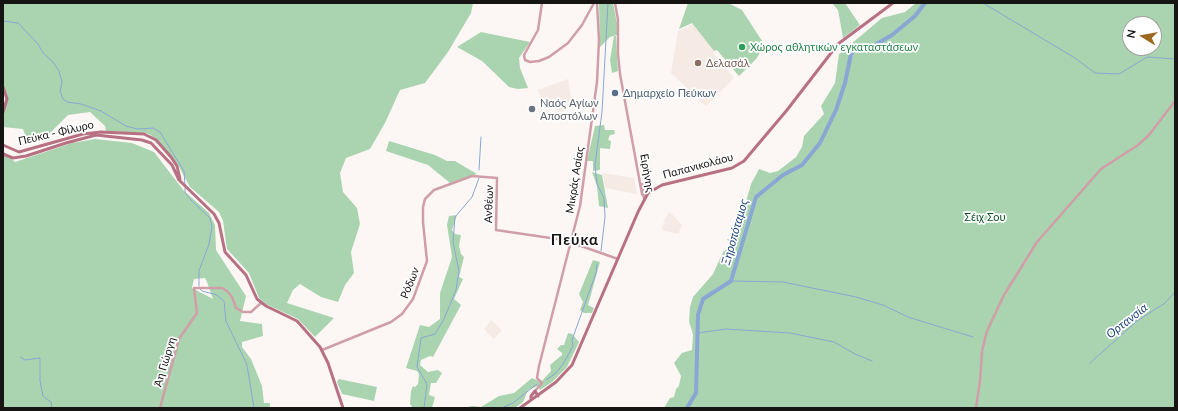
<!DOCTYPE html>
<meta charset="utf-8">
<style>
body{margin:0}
#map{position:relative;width:1178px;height:411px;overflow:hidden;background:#fcf7f5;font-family:Lato,sans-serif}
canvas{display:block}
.frame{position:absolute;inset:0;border:4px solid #171514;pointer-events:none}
.north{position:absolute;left:1122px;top:16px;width:40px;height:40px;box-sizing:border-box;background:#fff;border:1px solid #a2a1a1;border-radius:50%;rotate:281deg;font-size:11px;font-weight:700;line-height:16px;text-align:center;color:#171514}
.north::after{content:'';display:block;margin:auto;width:14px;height:18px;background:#9d6920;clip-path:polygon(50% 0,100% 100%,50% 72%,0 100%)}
</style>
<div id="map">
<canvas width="1178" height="411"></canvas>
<div class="frame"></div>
<div class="north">N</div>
</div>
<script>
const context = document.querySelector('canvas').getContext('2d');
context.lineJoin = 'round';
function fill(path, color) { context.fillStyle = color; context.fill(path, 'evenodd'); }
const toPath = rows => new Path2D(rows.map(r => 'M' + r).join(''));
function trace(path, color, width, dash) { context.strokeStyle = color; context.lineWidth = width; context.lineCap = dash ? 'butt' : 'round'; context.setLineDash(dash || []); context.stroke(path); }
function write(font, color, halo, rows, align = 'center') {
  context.font = font + ' Lato,sans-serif'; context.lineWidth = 3.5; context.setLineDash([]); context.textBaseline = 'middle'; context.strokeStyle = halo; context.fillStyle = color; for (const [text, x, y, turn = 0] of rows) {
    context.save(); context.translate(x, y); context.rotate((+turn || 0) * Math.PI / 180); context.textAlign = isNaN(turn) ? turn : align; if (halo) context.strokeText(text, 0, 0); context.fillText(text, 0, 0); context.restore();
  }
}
const built = toPath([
 [693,24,714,51,713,53,734,78,706,106,671,73,678,31],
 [568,79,571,98,564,111,558,112,555,104,544,107,538,90],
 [603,173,634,178,637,194,605,188],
 [669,212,671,213,682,225,678,234,662,230,664,221],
 [491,320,502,330,494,339,484,329]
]);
const green = toPath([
 [3,3,473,3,471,13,448,52,425,83,400,90,385,123,370,149,346,158,340,173,343,192,357,208,360,224,351,252,354,273,345,285,338,302,321,297,300,284,293,290,287,303,334,318,315,337,298,319,266,304,259,298,249,273,227,249,223,221,219,212,190,187,178,165,151,135,146,133,106,131,105,126,90,112,68,115,49,134,28,143,23,129,3,127,3,113,6,104,6,96,3,91],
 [599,3,613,3,617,23,617,35,610,37,600,47],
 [688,3,728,3,742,10,764,44,757,58,739,76,717,50,714,51,692,23,679,29],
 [832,3,845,3,860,25,843,38,838,10],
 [916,3,1175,3,1175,408,664,408,670,398,674,397,676,389,679,386,681,376,674,363,682,353,692,350,693,334,689,322,690,307,693,297,713,274,723,252,733,244,728,241,727,239,735,240,751,184,759,169,770,173,778,171,796,157,802,147,804,136,824,114,821,106,835,83,839,54,882,18,905,12],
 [1130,24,1154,24,1154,48,1130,48],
 [481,32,530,42,519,58,520,68,528,88,518,89,509,87,482,61,457,47],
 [614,36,616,36,618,71,612,73,610,60],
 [604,125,605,130,614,130,615,134,610,135,608,140,611,141,610,149,600,148,600,170,593,171,593,161,587,161,595,126],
 [95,139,132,143,154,152,184,191,209,213,215,225,216,250,246,296,240,321,262,324,263,336,242,342,242,347,251,359,262,386,264,403,270,403,270,408,3,408,3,151,15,162,72,143],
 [205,278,207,282,213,299,192,288,194,279],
 [389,141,435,155,447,161,455,161,477,174,450,183,428,165,386,151],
 [592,172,602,175,608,208,599,206,597,186],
 [457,215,452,230,455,234,461,235,459,246,461,254,464,257,459,277,463,279,454,299,461,305,433,357,430,356,421,360,420,365,428,372,438,370,442,373,436,383,431,383,429,395,435,397,432,408,413,408,410,404,411,391,413,386,415,387,418,384,419,374,417,371,406,368,420,325,429,327,440,319,440,293,452,257,447,225,449,216],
 [593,260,600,262,588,305,594,308,592,313,584,313,580,310,583,302,579,294],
 [568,333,572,334,579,342,567,367,552,382,540,390,538,386,528,390,523,402,515,408,463,408,472,406,481,407,499,396,514,393,532,378,541,382,551,371,550,365,562,355,562,353,557,349,561,345,564,345],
 [339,379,377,387,374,401,342,394,337,382]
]);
const stream = toPath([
 [983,3,1075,58,1095,73,1119,74,1147,57,1175,59],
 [3,21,18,23,38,44,43,53,53,62,59,71,62,82,60,91,63,99,67,102,81,104,101,111,126,126,137,129,153,128,160,132,184,171,185,185],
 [479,170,481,137],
 [185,188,185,192,191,200,210,218,212,227,209,244,199,271,199,286],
 [601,251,605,217,604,198,597,184,595,165,602,112,608,3],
 [731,281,783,282,856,297,883,305,908,317,973,337],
 [200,289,202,291,217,295,224,301,226,321,247,365,254,408],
 [697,333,726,329,790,333,834,342,855,354,872,361],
 [20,357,25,360,40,358,40,381,43,396,51,402,52,408],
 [1090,363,1137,321,1165,303,1175,292],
 [546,380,556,373,563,364,573,346,572,340,596,273,597,264],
 [424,408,427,384,417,367,421,338,435,334,444,319,456,290,459,271,453,242,455,217,472,197,479,178],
 [502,408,513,403,537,384]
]);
const river = toPath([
 [687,408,696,393,698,315,703,299,731,281,756,197,783,175,802,165,820,143,836,110,845,83,851,54,859,45,873,46,892,35,915,16,925,3]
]);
const tertiary = toPath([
 [542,3,538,30,524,55,525,60,530,62,539,61,549,57,568,43,582,25,594,3],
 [615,3,618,20,618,54,620,74,642,194,645,198],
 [642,184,652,190],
 [642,185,644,198],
 [322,350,391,322,402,314,413,299,427,261,423,222,423,207,425,199,434,190,472,176,497,178,496,230,564,240,618,259],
 [535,391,542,383,537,378,539,366,580,206,597,82,599,40,597,3],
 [160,408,179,339,197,313,194,288,222,288,227,291,232,297,236,308,243,312,251,312,261,303],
 [976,408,980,381,982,351,987,331,1004,295,1037,242,1101,169,1138,145,1149,135,1175,101]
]);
const secondary = toPath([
 [3,87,7,99,3,112],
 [3,145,19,152,83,134,101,132,144,134,156,140,171,157,177,166,180,179],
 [3,154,13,158,26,156,66,143,96,135,142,140,151,143,172,165,179,180,214,214,219,223,225,252,246,275,257,299,266,306,297,321,320,347,328,363,343,408],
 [531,400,531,396,535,391,538,396],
 [520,408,556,382,572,365,638,212,648,193,662,185,732,168,744,161,787,110,838,44,893,3]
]);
const markers = [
 [742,47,4,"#2e9e5b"],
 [698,63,4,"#8d6e63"],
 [615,93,4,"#5c6f8a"],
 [532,109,4,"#6b7280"]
];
const leisureNames = [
 ["Χώρος αθλητικών εγκαταστάσεων",750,47]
];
const educationNames = [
 ["Δελασάλ",706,63]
];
const serviceNames = [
 ["Δημαρχείο Πεύκων",623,93]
];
const worshipNames = [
 ["Ναός Αγίων",540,103],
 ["Αποστόλων",540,116]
];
const streetNames = [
 ["Πεύκα - Φίλυρο",56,133,-13],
 ["Παπανικολάου",698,166,-15],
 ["Ειρήνης",647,173,80],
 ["Μικράς Ασίας",575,180,-81],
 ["Ανθέων",489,204,-88],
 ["Ρόδων",410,283,-68],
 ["Άη Γιώργη",165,362,-73]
];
const parkNames = [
 ["Σέιχ Σου",985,217]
];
const waterNames = [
 ["Ξηροπόταμος",735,232,-74],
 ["Ορτανσία",1127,321,-38]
];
const districtNames = [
 ["Πεύκα",575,240]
];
fill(built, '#f5eae4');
fill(green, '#aad4af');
trace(stream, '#88a7d4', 1);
trace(river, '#88a7d4', 4);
trace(tertiary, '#d09ea8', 2.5);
trace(secondary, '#b87182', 3);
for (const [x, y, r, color] of markers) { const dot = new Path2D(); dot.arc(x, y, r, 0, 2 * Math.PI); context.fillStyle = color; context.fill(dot); trace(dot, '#fff', 1.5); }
write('11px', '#27864d', '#fff', leisureNames, 'left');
write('11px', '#785e54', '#fff', educationNames, 'left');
write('11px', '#4e5e75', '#fff', serviceNames, 'left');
write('11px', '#5b616d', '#fff', worshipNames, 'left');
write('11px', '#171514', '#fff', streetNames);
write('11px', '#0a5322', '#fff', parkNames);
write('italic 12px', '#204780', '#fff', waterNames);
context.letterSpacing = '1px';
write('bold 15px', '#171514', '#fff', districtNames);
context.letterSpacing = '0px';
</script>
